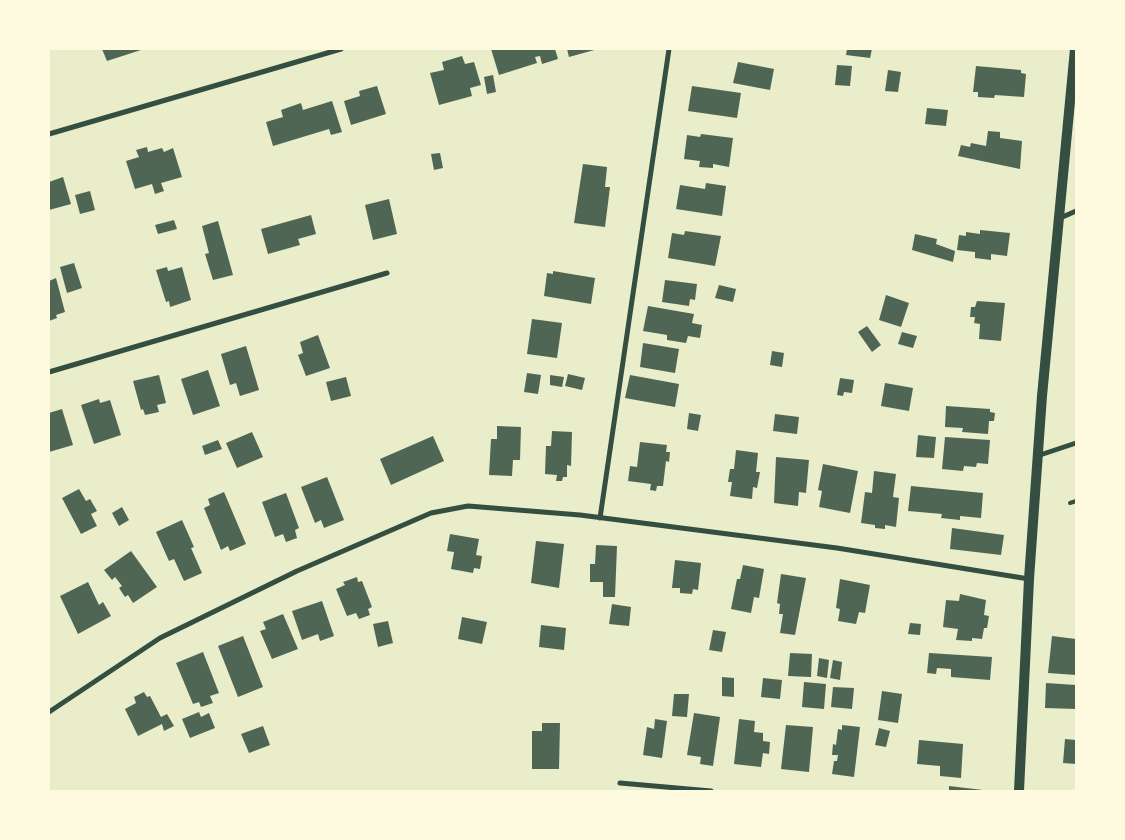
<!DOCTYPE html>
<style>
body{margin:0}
#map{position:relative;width:1125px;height:840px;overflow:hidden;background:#e9edc9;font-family:"IBM Plex Sans",sans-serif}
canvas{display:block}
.frame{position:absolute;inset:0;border:50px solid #fefae0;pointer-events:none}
</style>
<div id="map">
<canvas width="1125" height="840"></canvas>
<div class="frame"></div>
</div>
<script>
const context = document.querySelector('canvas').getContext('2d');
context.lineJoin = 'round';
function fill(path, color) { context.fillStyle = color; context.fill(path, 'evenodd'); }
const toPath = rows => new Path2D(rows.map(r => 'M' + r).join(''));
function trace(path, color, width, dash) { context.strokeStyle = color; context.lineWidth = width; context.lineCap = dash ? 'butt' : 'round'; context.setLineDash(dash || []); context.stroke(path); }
const building = toPath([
 [102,49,144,49,107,61],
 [491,49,555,49,558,59,542,64,540,56,535,57,537,63,499,75],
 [567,49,598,49,569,57],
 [847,49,872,49,870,58,846,55],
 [462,56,465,64,474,62,481,85,470,88,472,96,439,105,430,73,444,70,442,62],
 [738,62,774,69,770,90,733,83],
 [837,65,852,66,850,86,835,85],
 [976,66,1021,70,1021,73,1026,74,1024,97,995,95,994,98,978,97,978,92,973,92],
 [888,70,901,72,898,92,885,91],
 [493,75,496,92,487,94,484,77],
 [377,86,386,114,351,125,344,101,360,96,359,91],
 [692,86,741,93,737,118,688,111],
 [332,101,342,132,331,135,329,129,273,146,266,122,283,117,281,110,301,103,303,110],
 [927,108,948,110,946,126,925,124],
 [988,131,1000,132,1000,138,1022,141,1020,169,958,156,961,145,970,147,971,143,986,146],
 [701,134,733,138,729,167,713,164,713,168,699,167,700,161,684,159,687,135,700,137],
 [147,147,148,152,162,148,164,152,173,148,182,177,161,183,164,191,155,194,152,184,135,189,126,161,139,157,136,150],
 [440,153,443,168,434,170,431,154],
 [583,164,607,167,605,187,610,187,605,227,574,223],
 [63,177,71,204,49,210,49,182],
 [706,183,726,186,722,216,676,209,680,185,705,189],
 [90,191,95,210,80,214,75,195],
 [389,199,397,234,373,240,365,205],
 [311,215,316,234,298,239,300,245,268,254,261,229],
 [174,220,177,229,158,234,155,225],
 [218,221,233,275,213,280,205,254,209,253,202,226],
 [980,230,1010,233,1007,256,991,254,991,260,975,258,975,252,957,250,959,235,966,236,966,232,980,234],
 [685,231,721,236,715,266,668,258,672,233,684,235],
 [915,234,937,239,936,244,955,251,953,262,912,250],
 [74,263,82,288,67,293,60,267],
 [167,267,168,271,182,267,191,300,170,307,169,301,166,302,156,270],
 [553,271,595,278,591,304,544,296,547,273,553,274],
 [56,278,65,312,56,315,57,318,49,321,49,281],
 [665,280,697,284,695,300,690,299,689,306,662,302],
 [719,285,736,289,733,302,715,298],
 [886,295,909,303,901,327,879,320],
 [977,301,1005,303,1001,341,979,339,980,324,974,323,975,317,970,317,971,307,975,307],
 [648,306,694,314,692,323,702,325,700,338,688,336,686,343,667,340,667,335,643,331],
 [532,319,562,323,557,358,527,354],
 [867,326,881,345,872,352,858,332],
 [902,332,917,336,913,348,898,344],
 [318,335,330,368,306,376,298,355,303,353,300,342],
 [643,343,679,349,675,373,640,367],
 [246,346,259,390,240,396,236,383,230,385,221,354],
 [772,351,784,353,782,367,770,365],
 [208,370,220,406,193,415,181,379],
 [527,373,541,375,538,394,524,392],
 [568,374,585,378,582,390,565,386],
 [159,375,166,403,157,405,159,412,145,415,143,409,141,410,133,381],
 [550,375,564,377,562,387,550,385],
 [630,375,679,384,675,407,625,398],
 [346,377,351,396,331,401,326,382],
 [840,378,854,380,852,393,844,392,843,396,837,395],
 [885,383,913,388,909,411,881,406],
 [99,399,100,403,110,400,121,435,94,444,81,405],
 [946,406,990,409,990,412,995,413,994,421,989,421,988,434,962,432,963,428,945,427],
 [62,409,73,445,49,452,49,413],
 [689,413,701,415,698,431,687,429],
 [775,414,799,417,797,434,773,431],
 [497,426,521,427,520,460,513,460,512,476,489,475,491,439,497,439],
 [552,431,572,432,571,466,567,465,567,477,563,477,562,481,556,481,557,475,545,474,546,446,551,446],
 [252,432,263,457,237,468,226,443],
 [918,435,936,437,934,458,916,457],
 [433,436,444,461,391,485,380,459],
 [945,437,990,440,988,464,977,463,976,467,964,466,963,471,942,469],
 [218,440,222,449,205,455,202,446],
 [640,442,667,445,666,452,670,452,669,462,666,461,663,486,657,486,656,491,650,490,651,484,628,481,630,466,637,467],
 [736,450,758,453,756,472,760,472,757,488,753,487,752,499,730,496,732,482,728,482,730,469,734,469],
 [776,457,809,460,806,493,799,492,798,506,774,503],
 [823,464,858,471,850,513,819,507,822,491,818,490],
 [874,471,896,474,893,497,899,498,896,527,885,525,885,529,875,528,875,525,861,523,865,492,872,493],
 [327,477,344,520,324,528,321,520,315,523,301,487],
 [911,486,983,493,981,518,960,516,960,520,941,518,942,514,908,511],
 [79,489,86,501,90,499,97,511,91,514,97,526,81,534,62,498],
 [224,492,246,544,230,551,228,546,221,550,204,508,210,505,208,499],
 [286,493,299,528,295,530,297,538,286,542,283,534,275,537,262,502],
 [122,507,129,520,119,526,112,513],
 [182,520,194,547,191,548,202,573,184,581,174,559,169,561,156,532],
 [952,528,1004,535,1001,555,950,549],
 [450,534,479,539,476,555,482,556,480,569,474,568,473,573,451,569,454,552,447,551],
 [536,541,564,544,559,588,531,583],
 [596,545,617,546,615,597,603,597,603,582,590,582,590,564,595,564],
 [131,551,157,587,133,603,128,595,125,597,119,588,122,586,115,577,112,580,104,570],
 [675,560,701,563,698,590,693,589,692,594,680,593,680,588,672,588],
 [743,565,764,569,759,598,754,597,751,613,731,609,737,579,740,579],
 [781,574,806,578,795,635,780,633,783,614,779,614,780,604,777,603],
 [357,577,358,582,362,581,372,607,368,609,370,615,359,619,356,613,347,616,336,589,345,585,343,582],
 [840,579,870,585,865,613,859,612,856,624,838,621,840,609,836,608],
 [88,582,99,605,103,602,111,616,78,634,60,596],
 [960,594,986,600,984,615,989,616,987,628,984,628,982,639,972,638,972,641,956,640,958,629,943,627,946,600,959,601],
 [322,601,334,636,320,641,318,634,302,640,292,611],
 [612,604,631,607,629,626,609,624],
 [283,614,298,649,272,659,260,631,266,629,263,622],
 [462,617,487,622,482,644,458,639],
 [388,621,393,643,378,647,373,624],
 [910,623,921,624,920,635,908,634],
 [541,625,566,628,564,650,539,647],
 [713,630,726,632,722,652,709,650],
 [243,636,263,687,238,697,218,646],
 [1052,636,1076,639,1076,675,1048,673],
 [203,652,219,693,210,696,213,703,201,707,199,702,193,704,176,663],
 [790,653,812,654,811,677,788,676],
 [929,653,992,657,990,680,951,677,951,669,937,668,936,674,927,673],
 [819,658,829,660,827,678,817,676],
 [833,660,842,662,840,680,830,678],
 [722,677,734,678,734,697,722,696],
 [763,678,782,680,780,699,761,697],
 [804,682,826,684,824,709,802,707],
 [1046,683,1076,685,1076,709,1045,708],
 [833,687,854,688,852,709,831,707],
 [882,691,902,694,898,723,878,720],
 [144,692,147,697,150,696,161,717,167,714,174,726,164,731,162,724,138,736,125,709,136,703,134,697],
 [674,694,689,694,687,717,672,716],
 [199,712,201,717,209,713,215,728,190,738,182,719],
 [694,713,720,717,713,766,700,764,701,757,687,755],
 [655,719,667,721,662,758,643,755,647,727,654,729],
 [739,719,755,721,754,732,763,733,763,741,770,742,769,754,763,753,761,767,734,764],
 [542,723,560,723,559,769,532,769,532,731,542,731],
 [786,725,813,727,809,772,781,769],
 [842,725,860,727,854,777,832,774,834,761,837,761,838,755,832,755,833,744,836,745,838,729,842,730],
 [263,726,270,745,249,753,241,734],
 [879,728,890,731,886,747,875,745],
 [1065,739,1076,740,1076,764,1063,763],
 [919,740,963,744,961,778,940,776,940,766,917,764],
 [949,786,983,790,983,791,949,791]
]);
const service = toPath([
 [1070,503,1076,501]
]);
const minor = toPath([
 [49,134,341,49],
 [1058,219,1076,211],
 [49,372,387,273],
 [1037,456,1076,443],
 [600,518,669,49],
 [49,712,160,638,297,571,431,513,468,506,580,515,837,548,1029,579],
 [620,783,711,791]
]);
const secondary = toPath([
 [1019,791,1029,579,1042,396,1075,49]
]);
fill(building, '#4f6655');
trace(service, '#344e41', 4);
trace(minor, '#344e41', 5);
trace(secondary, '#344e41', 10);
</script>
